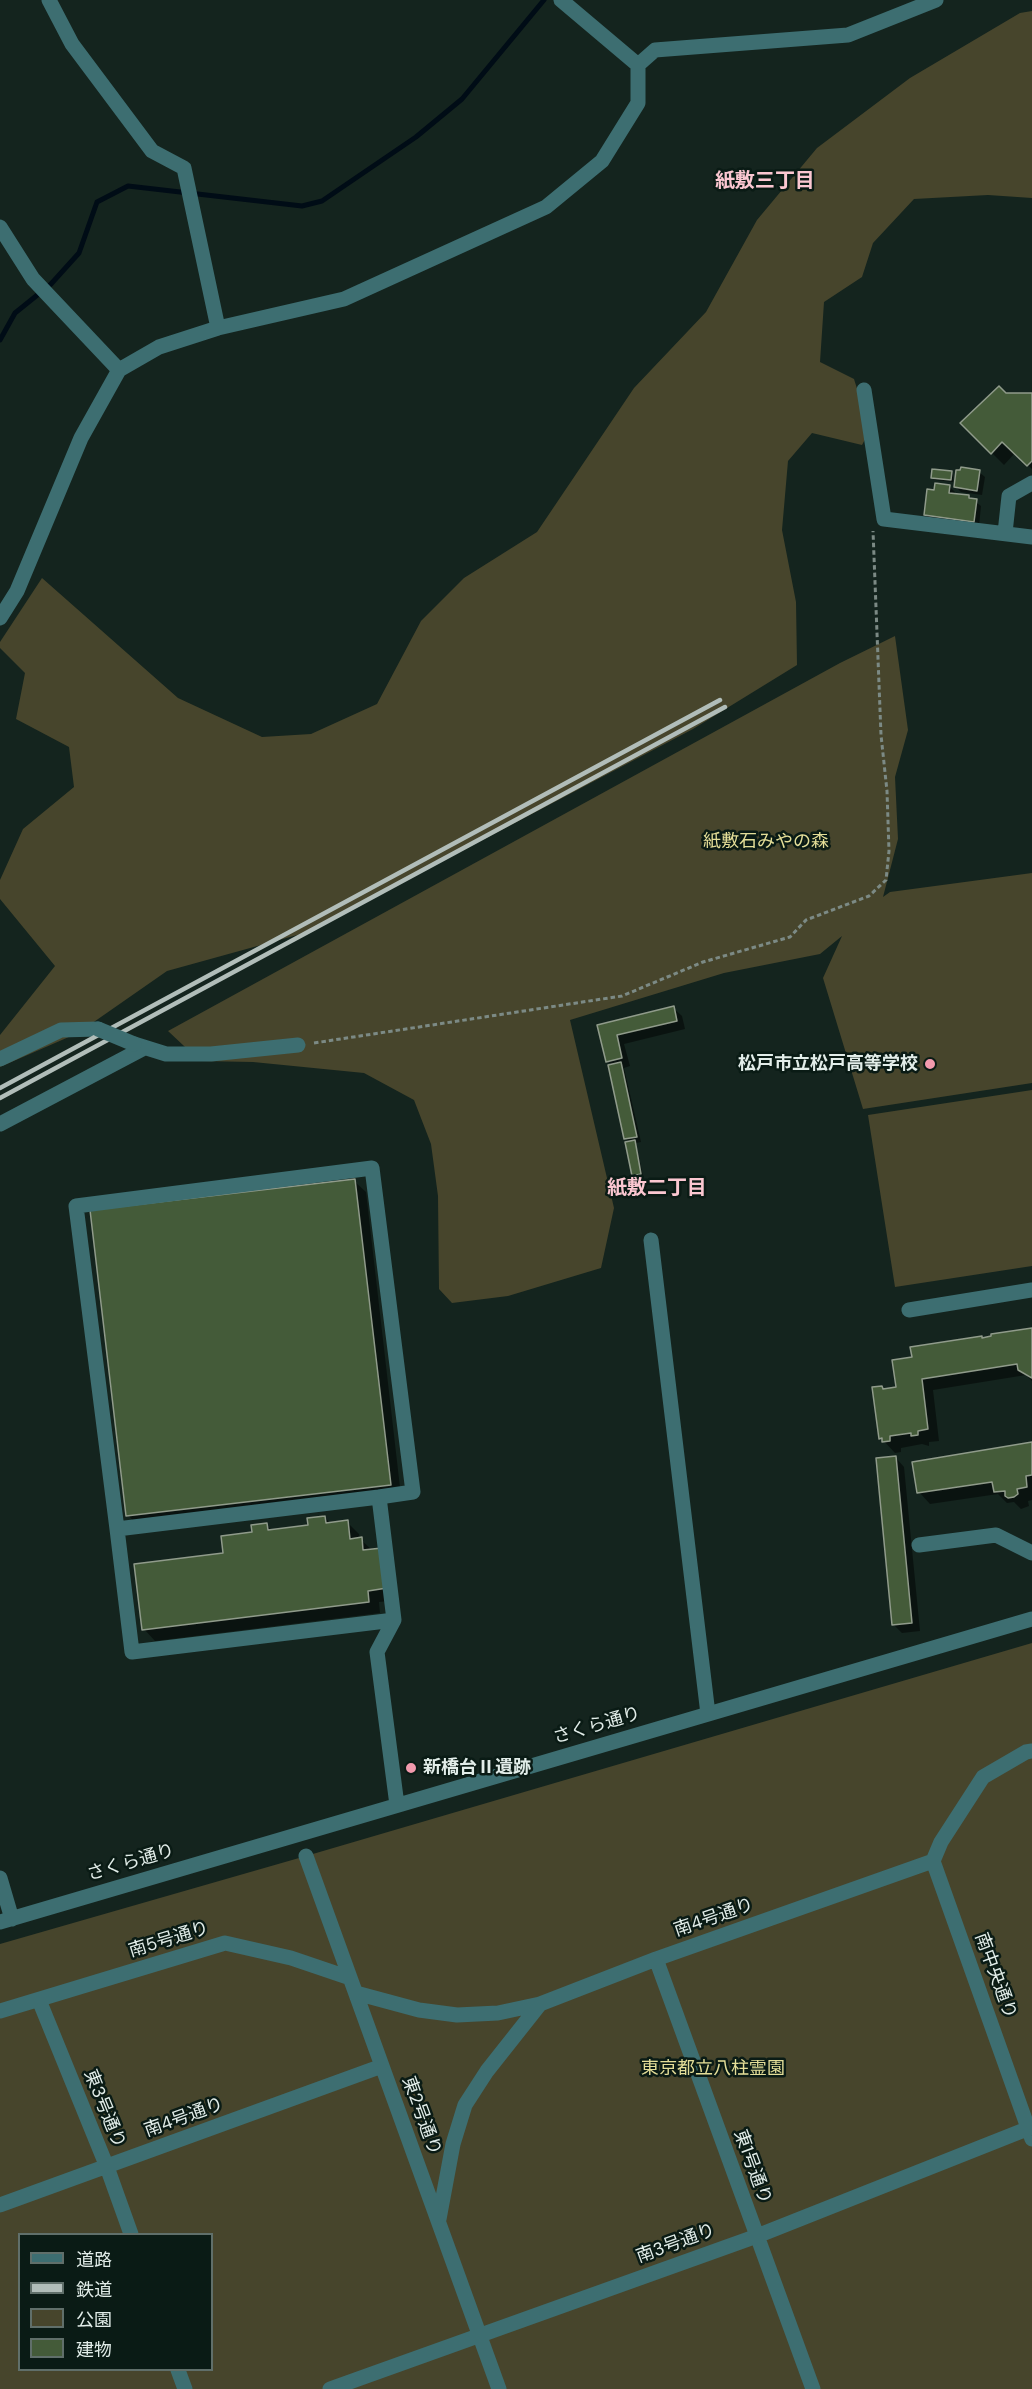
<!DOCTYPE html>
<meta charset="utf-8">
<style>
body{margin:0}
#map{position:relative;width:1032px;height:2389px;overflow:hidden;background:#14241e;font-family:"DM Sans","Noto Sans JP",sans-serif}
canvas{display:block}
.legend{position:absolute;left:18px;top:2233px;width:195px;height:138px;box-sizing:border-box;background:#0a1b15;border:2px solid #606f6a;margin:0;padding:8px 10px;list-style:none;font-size:18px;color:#e2ede9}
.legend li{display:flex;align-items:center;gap:12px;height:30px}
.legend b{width:30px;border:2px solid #606f6a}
</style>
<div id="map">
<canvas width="1032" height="2389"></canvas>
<ul class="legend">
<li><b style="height:8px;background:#3d6e71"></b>道路</li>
<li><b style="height:8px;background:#b1bdb9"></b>鉄道</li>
<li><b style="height:16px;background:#47452c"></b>公園</li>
<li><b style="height:16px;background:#445b39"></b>建物</li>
</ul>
</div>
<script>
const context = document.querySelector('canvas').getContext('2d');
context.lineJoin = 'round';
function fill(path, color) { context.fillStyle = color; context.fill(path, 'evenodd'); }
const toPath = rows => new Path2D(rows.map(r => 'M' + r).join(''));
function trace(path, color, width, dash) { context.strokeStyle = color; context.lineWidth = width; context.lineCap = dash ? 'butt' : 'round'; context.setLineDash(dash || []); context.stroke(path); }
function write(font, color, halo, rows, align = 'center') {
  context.font = font + ' "DM Sans","Noto Sans JP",sans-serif'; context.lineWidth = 5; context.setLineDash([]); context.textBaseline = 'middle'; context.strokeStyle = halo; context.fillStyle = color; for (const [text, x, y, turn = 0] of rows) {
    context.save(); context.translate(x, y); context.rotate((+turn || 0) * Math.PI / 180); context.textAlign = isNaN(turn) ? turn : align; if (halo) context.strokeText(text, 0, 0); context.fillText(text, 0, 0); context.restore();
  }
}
const green = toPath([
 [1032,11,1032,198,988,195,914,199,873,243,862,277,824,302,820,362,854,379,870,430,862,445,812,433,788,461,782,530,796,602,797,665,693,729,308,932,167,971,78,1033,0,1067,0,1035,55,966,0,899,0,880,23,829,74,787,69,747,16,719,25,673,0,648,0,642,42,578,178,698,262,737,311,734,377,704,421,621,464,578,537,532,634,388,706,312,757,220,817,148,910,78,1020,13],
 [895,636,908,730,895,777,898,839,883,897,890,892,1032,873,1032,1083,863,1109,823,978,842,936,820,954,724,973,570,1020,614,1208,601,1268,508,1296,452,1303,439,1289,438,1196,431,1144,414,1100,364,1073,253,1062,200,1061,168,1031,840,663],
 [1032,1090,1032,1266,895,1287,868,1115],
 [1032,1643,1032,2389,0,2389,0,1944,306,1856],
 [20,2234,212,2234,212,2370,20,2370]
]);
const shadow = toPath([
 [1005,394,1032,395,1032,469,1015,453,1004,465,962,423],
 [951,472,953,475,953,482,935,480,932,478],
 [979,472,985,477,982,495,961,492,956,487],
 [949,486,955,492,954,495,969,497,981,506,979,526,931,520,926,515,936,492],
 [673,1008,682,1016,685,1029,624,1044,630,1066,624,1068,641,1142,636,1143,643,1176,635,1177,633,1175,630,1143,626,1139,612,1066,608,1061,599,1026],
 [354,1181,366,1192,401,1496,139,1527,128,1515],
 [1032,1330,1032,1381,1026,1375,933,1390,939,1441,929,1442,929,1446,922,1444,901,1448,901,1452,895,1453,881,1438,884,1391,898,1388,914,1358,983,1339],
 [1032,1444,1032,1500,1028,1501,1029,1506,1021,1509,1014,1502,1007,1503,998,1494,930,1504,919,1492],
 [896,1458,904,1467,920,1631,902,1633,893,1624],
 [325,1517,331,1524,347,1522,359,1534,360,1539,372,1550,398,1600,379,1602,380,1613,155,1641,144,1629,225,1554,266,1525,273,1531,310,1527]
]);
const stream = toPath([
 [0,340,15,313,51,284,79,253,97,202,128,186,302,206,322,201,416,137,462,99,544,0]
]);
const building = toPath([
 [999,386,1006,393,1032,393,1032,461,1027,466,1002,442,991,454,960,423,999,386],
 [961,467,980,470,977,491,954,487,956,470,960,470,961,467],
 [932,469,952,471,951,480,931,478,932,469],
 [935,483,950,485,949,493,969,495,969,498,977,499,974,522,924,515,927,489,934,490,935,483],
 [674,1006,677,1021,617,1035,622,1058,606,1062,597,1025,674,1006],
 [621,1062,637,1137,624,1139,608,1065,621,1062],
 [635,1140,641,1174,632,1176,625,1142,635,1140],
 [355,1179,391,1485,126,1516,90,1210,355,1179],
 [1032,1328,1032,1378,1018,1370,1017,1364,922,1379,928,1429,918,1431,918,1435,911,1436,911,1433,890,1436,890,1441,882,1442,882,1438,879,1439,872,1387,882,1386,883,1389,896,1387,892,1360,912,1357,910,1347,982,1336,982,1338,991,1336,991,1334,1032,1328],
 [1032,1442,1032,1475,1026,1476,1027,1487,1017,1489,1018,1494,1014,1497,1008,1498,1005,1496,1005,1491,994,1492,992,1482,917,1493,912,1462,1032,1442],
 [896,1456,912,1623,892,1625,876,1458,896,1456],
 [325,1516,326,1523,348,1520,350,1539,362,1537,363,1550,382,1548,387,1588,368,1591,369,1602,142,1630,134,1564,223,1553,221,1536,252,1532,251,1525,267,1523,268,1530,308,1525,307,1518,325,1516]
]);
const path = toPath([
 [314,1043,622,996,703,962,790,937,806,920,869,896,886,880,889,851,887,791,881,735,873,531]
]);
const minor = toPath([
 [49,0,72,44,152,151,184,168,218,328],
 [561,0,638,65],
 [0,227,33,279,119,370,81,438,17,591,0,618],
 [119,370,159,347,218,328,344,299,546,207,602,161,638,103,638,65,655,50,848,35,936,0],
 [864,390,884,519,1032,537],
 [1005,533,1009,496,1032,483],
 [134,1044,166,1054,211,1054,298,1045],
 [0,1059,61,1030,98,1029],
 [0,1124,144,1048],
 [651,1240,708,1714],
 [909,1310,1032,1290],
 [117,1529,76,1206,372,1168,413,1492,379,1497],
 [919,1545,996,1535,1032,1553],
 [394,1620,132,1652,117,1529,379,1497,394,1620,377,1652,397,1805],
 [306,1856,499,2389],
 [933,1861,1032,2139],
 [0,1878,12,1919],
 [0,1922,1032,1619],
 [656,1959,813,2389],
 [356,1993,419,2010,457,2015,498,2013,540,2004,656,1959,933,1861,941,1842,983,1777,1026,1752,1032,1751],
 [39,2000,107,2167,131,2234],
 [0,2011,225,1943,291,1958,350,1978],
 [0,2205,382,2066],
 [439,2219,453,2144,465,2105,487,2071,540,2004],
 [178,2370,185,2389],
 [330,2389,757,2236,1032,2127]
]);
const rail = toPath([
 [0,1088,720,700],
 [0,1098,725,707]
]);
const minorBridge = toPath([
 [98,1029,134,1044]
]);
const markers = [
 [930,1064,6,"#f29aad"],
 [411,1768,6,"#f29aad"]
];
const parkNames = [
 ["紙敷石みやの森",766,842],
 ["東京都立八柱霊園",713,2069]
];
const poiNames = [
 ["松戸市立松戸高等学校",918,1064],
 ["新橋台Ⅱ遺跡",423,1768,"left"]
];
const streetNames = [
 ["さくら通り",597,1726,-16],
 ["さくら通り",131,1863,-16],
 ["南4号通り",714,1918,-19],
 ["南5号通り",169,1940,-17],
 ["南中央通り",995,1976,70],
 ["東3号通り",104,2109,68],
 ["東2号通り",421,2116,70],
 ["南4号通り",184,2118,-20],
 ["東1号通り",752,2167,70],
 ["南3号通り",676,2244,-20]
];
const neighbourhoodNames = [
 ["紙敷三丁目",765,182],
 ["紙敷二丁目",657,1189]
];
fill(green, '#47452c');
fill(shadow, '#0007');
trace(stream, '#000c16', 5);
fill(building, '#445b39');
trace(building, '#909b8b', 1.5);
trace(path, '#7c8a85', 3, [4.5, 3]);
trace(minor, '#3d6e71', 15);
trace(rail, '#b1bdb9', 4.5);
trace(minorBridge, '#3d6e71', 15);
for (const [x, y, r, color] of markers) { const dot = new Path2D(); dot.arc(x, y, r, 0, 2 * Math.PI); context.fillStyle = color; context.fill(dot); trace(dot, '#0a1b15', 2); }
write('18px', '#e4de98', '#0a1b15', parkNames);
write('bold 18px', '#e2ede9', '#0a1b15', poiNames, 'right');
write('18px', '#e2ede9', '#0a1b15', streetNames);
write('bold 20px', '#fbc7d1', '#0a1b15', neighbourhoodNames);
</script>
